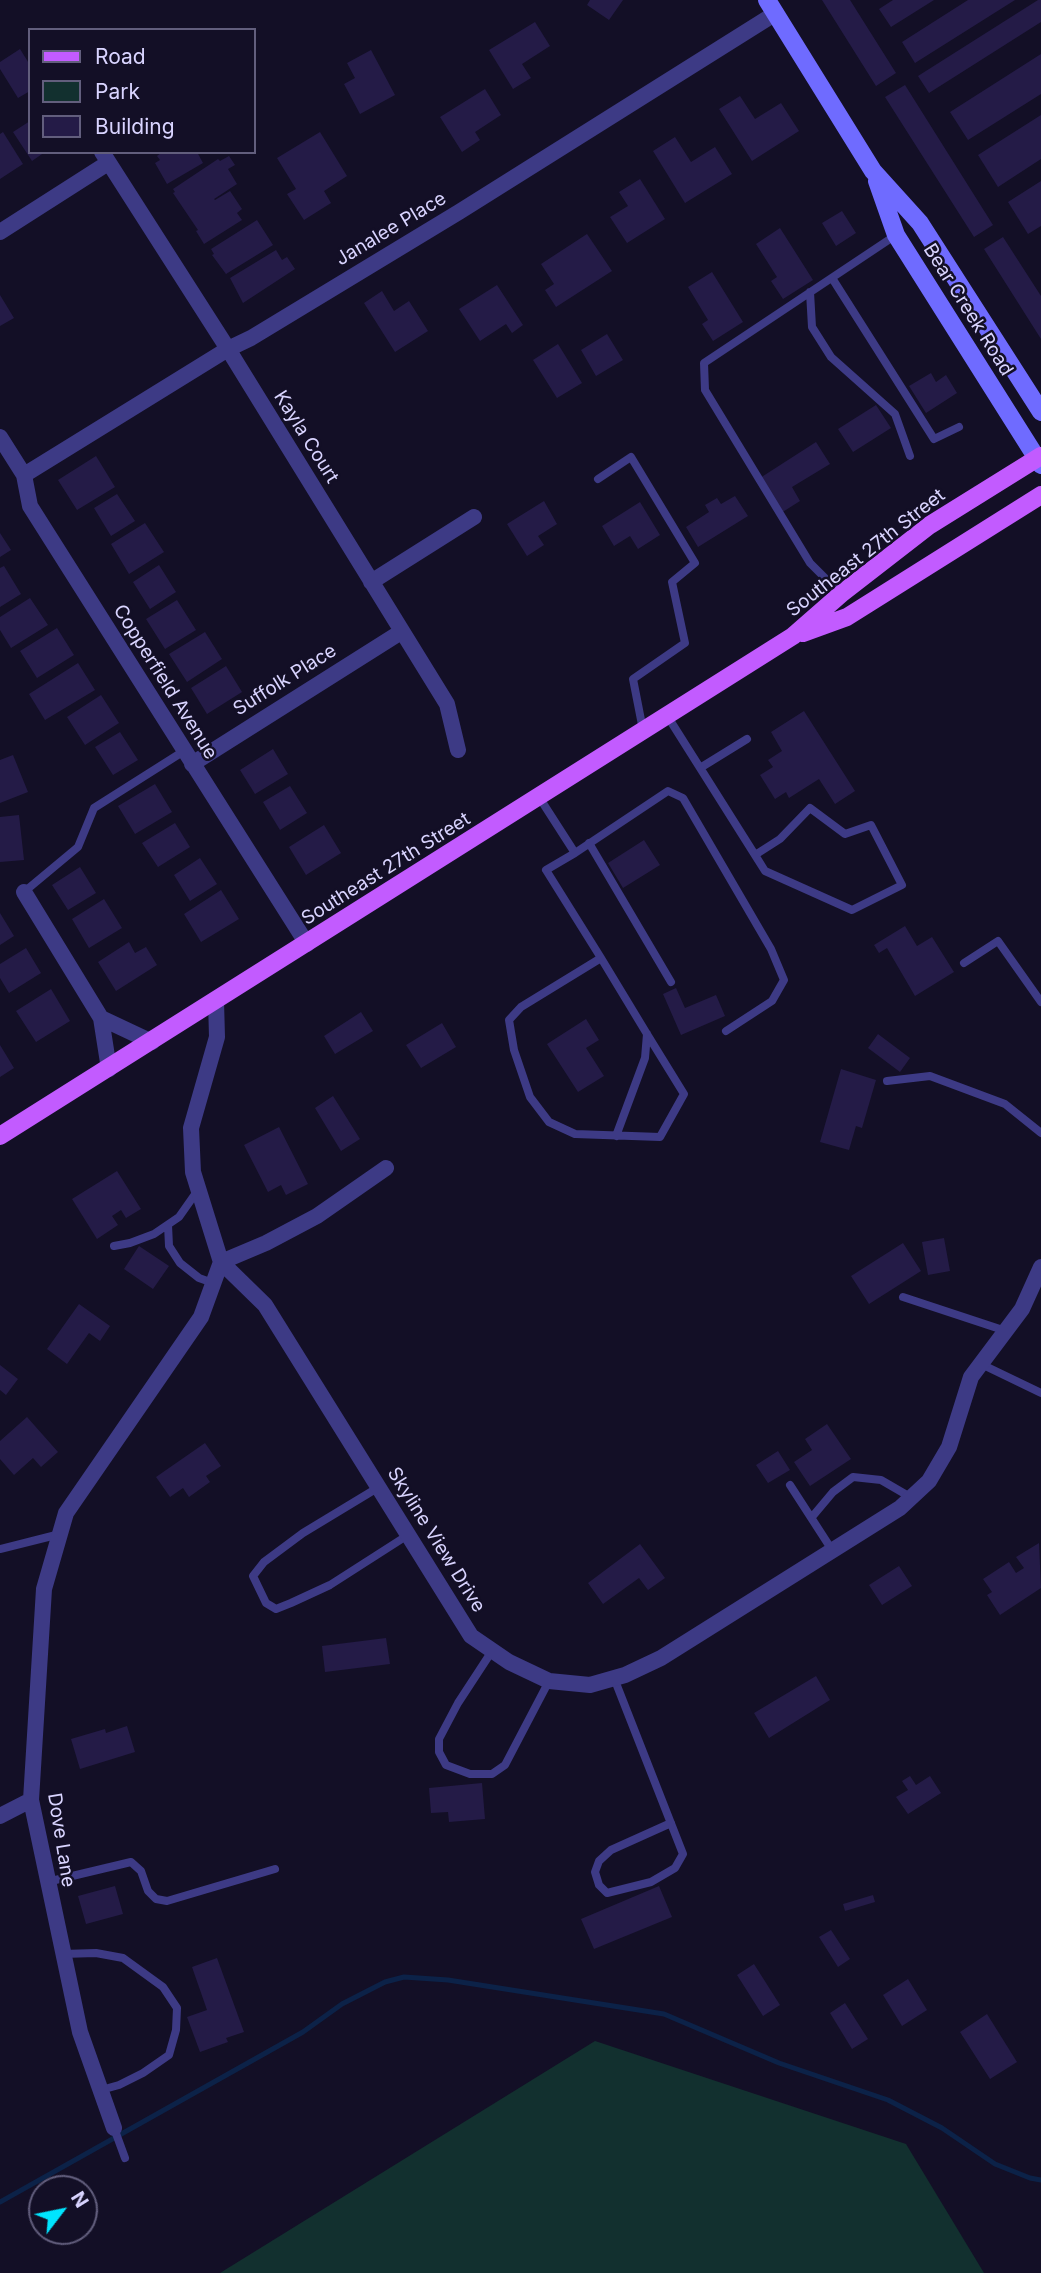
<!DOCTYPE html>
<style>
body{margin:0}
#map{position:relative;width:1041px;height:2273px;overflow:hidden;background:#130f26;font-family:Inter,sans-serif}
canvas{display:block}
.legend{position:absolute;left:28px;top:28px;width:228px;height:126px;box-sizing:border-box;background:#130f26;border:2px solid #625e7d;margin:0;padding:9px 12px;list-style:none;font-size:21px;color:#d9d4ff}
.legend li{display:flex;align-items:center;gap:14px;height:35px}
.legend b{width:35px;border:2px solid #625e7d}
.north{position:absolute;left:28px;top:2175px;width:70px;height:70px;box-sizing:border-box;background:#130f26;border:2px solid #625e7d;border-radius:50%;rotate:58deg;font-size:19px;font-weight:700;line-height:28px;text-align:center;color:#d9d4ff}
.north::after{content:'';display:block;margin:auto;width:24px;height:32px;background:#00e5ff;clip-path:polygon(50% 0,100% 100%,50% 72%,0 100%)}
</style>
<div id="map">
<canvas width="1041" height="2273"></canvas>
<ul class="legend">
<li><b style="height:9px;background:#c25bff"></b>Road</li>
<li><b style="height:19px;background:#12302f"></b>Park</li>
<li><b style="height:19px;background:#241b47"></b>Building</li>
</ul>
<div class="north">N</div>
</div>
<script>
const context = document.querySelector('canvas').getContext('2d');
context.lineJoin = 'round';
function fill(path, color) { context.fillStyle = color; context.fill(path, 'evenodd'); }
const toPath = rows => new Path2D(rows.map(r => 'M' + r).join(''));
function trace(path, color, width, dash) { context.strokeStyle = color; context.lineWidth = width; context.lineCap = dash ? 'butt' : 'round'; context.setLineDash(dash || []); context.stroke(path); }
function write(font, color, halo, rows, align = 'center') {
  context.font = font + ' Inter,sans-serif'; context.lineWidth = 5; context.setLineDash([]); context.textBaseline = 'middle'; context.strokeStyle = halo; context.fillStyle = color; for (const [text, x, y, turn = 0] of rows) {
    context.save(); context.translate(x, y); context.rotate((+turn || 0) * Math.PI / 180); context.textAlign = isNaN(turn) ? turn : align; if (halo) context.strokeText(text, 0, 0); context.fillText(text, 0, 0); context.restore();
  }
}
const green = toPath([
 [595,2041,906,2144,984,2273,220,2273]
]);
const stream = toPath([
 [0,2202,303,2032,342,2004,385,1982,404,1977,448,1980,664,2014,779,2063,888,2100,942,2128,995,2164,1030,2178,1041,2180]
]);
const building = toPath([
 [590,0,623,0,609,20,587,5],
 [822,0,850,0,896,73,876,86],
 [893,0,934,0,891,27,879,9],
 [968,0,1015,0,915,63,902,42],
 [1038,0,1041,0,1041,22,929,93,918,76],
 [535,22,550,46,522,64,531,78,513,89,489,50],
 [20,49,30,65,30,91,18,98,0,69,0,62],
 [371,50,395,95,360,114,344,84,355,78,347,63],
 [1041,54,1041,94,968,140,950,112],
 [905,85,993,225,974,237,885,97],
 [485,89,501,115,475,132,480,140,462,152,440,117],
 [740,96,755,119,781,103,799,131,752,161,719,109],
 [1041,115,1041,159,998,187,978,155],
 [30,121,30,152,45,152,32,161,13,132],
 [3,132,23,164,0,179,0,134],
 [320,132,347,176,324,191,331,203,304,220,287,194,296,189,277,158],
 [675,137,691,162,715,147,732,174,685,203,653,151],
 [162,152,197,152,203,163,167,184,155,163,160,160,157,156],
 [229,156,235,165,228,169,237,184,214,199,215,200,230,191,242,209,237,213,242,220,204,244,196,231,198,230,173,193,175,192,173,189,218,159,220,161],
 [640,179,665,219,627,243,610,217,628,206,619,192],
 [1041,181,1041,226,1028,234,1008,202],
 [842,211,856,233,836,246,822,223],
 [257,220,273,245,226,274,212,255,214,254,211,249],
 [780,228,813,280,783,299,771,281,777,277,756,244],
 [587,234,612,271,556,307,545,290,554,284,541,264],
 [1003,237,1041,296,1041,339,984,249],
 [276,250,282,260,287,257,295,269,243,303,230,278],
 [712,272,743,322,713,341,702,324,708,320,688,287],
 [497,285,523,325,512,333,506,324,480,341,459,309],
 [382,291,394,311,409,301,428,331,395,352,364,303],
 [0,295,14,318,0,326],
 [607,334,623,360,596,376,581,350],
 [558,344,582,383,557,398,533,360],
 [931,373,936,382,946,375,957,393,926,413,909,386],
 [876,405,891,428,853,452,838,429],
 [816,442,830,464,792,487,800,501,781,513,760,478],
 [96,456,115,487,77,510,58,480],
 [117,494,135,521,111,536,94,508],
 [735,496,748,516,698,547,686,527,709,512,705,505,717,498,721,504],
 [544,501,557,524,538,536,544,545,527,556,507,524],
 [640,502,660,535,638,549,630,536,614,546,602,526],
 [145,523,164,552,129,574,111,544],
 [0,533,11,550,0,557],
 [159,565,176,592,150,609,133,582],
 [4,566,21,594,0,607,0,568],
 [30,598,48,625,11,648,0,630,0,617],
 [177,600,196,630,165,649,146,619],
 [57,628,74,655,37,678,20,651],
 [205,632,222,659,187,682,169,654],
 [78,663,95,690,45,720,29,694],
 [226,666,242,692,207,714,191,688],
 [101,695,119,723,85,745,67,717],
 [804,711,855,791,835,804,819,779,789,798,786,792,775,799,760,775,773,767,768,760,782,751,771,732],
 [120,732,138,760,113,775,95,747],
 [273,749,288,774,255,794,240,770],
 [13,755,28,792,0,803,0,760],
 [155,784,172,812,135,834,118,806],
 [290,786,307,813,280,830,263,802],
 [19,815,24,860,0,862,0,817],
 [175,823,190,847,158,867,142,843],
 [324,825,341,853,306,875,289,847],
 [644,840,660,865,623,888,608,863],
 [200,858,217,884,190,901,174,875],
 [80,867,96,893,68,910,52,885],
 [221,890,239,919,201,942,184,914],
 [104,899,122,928,89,948,72,919],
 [0,913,14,936,0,945],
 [905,926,917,946,932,937,954,972,915,996,887,948,879,953,874,945],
 [129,942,135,953,146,947,157,965,116,991,98,962],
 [26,948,41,973,9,993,0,978,0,964],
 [676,988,685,1008,716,995,725,1016,681,1035,663,994],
 [51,989,70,1021,36,1042,16,1011],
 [361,1012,373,1031,335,1054,324,1036],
 [586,1019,599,1040,586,1048,604,1076,578,1092,547,1044],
 [442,1023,456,1047,421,1068,406,1045],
 [878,1034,910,1058,900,1072,868,1048],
 [0,1045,14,1068,0,1077],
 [841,1069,876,1080,862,1128,856,1126,849,1150,820,1142],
 [333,1096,360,1139,341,1151,315,1108],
 [279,1127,308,1184,286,1195,281,1185,268,1192,244,1145],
 [117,1171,141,1209,126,1218,121,1210,112,1216,118,1225,97,1239,72,1199],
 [944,1238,950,1271,928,1275,922,1242],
 [903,1243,921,1271,869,1304,851,1276],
 [139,1246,169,1266,153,1289,124,1269],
 [79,1304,110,1326,100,1341,89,1333,67,1364,47,1349],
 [0,1365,18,1379,6,1395,0,1390],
 [27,1417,58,1452,41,1467,33,1458,14,1475,0,1459,0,1441],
 [827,1424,851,1459,810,1486,794,1462,812,1450,805,1439],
 [205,1443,221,1466,206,1476,210,1482,189,1497,183,1488,170,1497,156,1477],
 [778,1451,790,1470,768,1483,756,1465],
 [1039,1543,1041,1588,1000,1615,987,1595,992,1592,983,1579,1009,1562,1016,1573,1024,1568,1016,1557],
 [640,1544,665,1578,648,1590,639,1578,603,1604,588,1583],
 [899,1566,912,1586,882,1605,869,1585],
 [386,1638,390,1664,325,1672,322,1646],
 [816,1676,830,1700,769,1738,754,1713],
 [127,1726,135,1752,80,1769,71,1739,105,1729,106,1733],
 [910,1776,916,1785,930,1776,941,1793,908,1814,896,1797,908,1790,902,1781],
 [482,1783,485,1819,449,1822,448,1812,431,1813,429,1788],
 [115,1886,123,1914,86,1924,78,1896],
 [659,1886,672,1917,594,1949,581,1919],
 [873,1895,875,1902,845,1911,843,1904],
 [831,1930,850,1959,838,1967,819,1937],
 [217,1958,244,2032,226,2038,228,2042,200,2052,187,2017,207,2010,192,1967],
 [754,1964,780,2005,763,2016,737,1975],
 [908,1979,927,2010,902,2026,883,1995],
 [845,2003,868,2039,852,2049,830,2013],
 [987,2014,1017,2062,990,2079,960,2032]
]);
const lane = toPath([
 [832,278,934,439,959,427],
 [810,292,812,327,831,357,895,414,910,456],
 [598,479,631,457,695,563,672,582,685,643,633,679,643,730],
 [841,594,810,563,705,390,704,363,896,235],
 [668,717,755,855,765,871,852,910,902,885,871,825,845,834,810,808,780,839,755,855],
 [700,768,747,739],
 [539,797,575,853,668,791,683,798,771,949,784,980,772,1001,726,1031],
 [589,843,671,982],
 [575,853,546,870,601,958,647,1034,684,1094,660,1137,575,1134,549,1122,530,1097,514,1050,509,1020,521,1007,601,958],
 [24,892,78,847,94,808,184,751],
 [964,963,998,941,1041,1002],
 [887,1081,930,1076,1005,1104,1041,1133],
 [616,1136,645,1058,647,1034],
 [168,1225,169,1246,180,1263,199,1278,213,1283],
 [114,1246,130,1243,154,1234,179,1217,198,1190],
 [903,1297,1006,1331],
 [981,1364,1041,1393],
 [790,1485,832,1550],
 [379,1487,303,1533,264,1562,253,1576,266,1603,276,1609,291,1603,330,1585,408,1535],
 [812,1517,833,1492,853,1477,881,1480,912,1498],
 [0,1549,60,1534],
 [492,1651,458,1703,439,1739,439,1752,446,1765,470,1774,492,1774,505,1765,549,1681],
 [614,1678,683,1854,675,1868,651,1882,607,1893,599,1885,595,1872,599,1861,611,1850,671,1823],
 [47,1882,131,1862,141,1871,148,1891,156,1899,167,1901,275,1869],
 [62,1954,96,1953,123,1958,163,1987,177,2008,176,2030,169,2055,143,2073,119,2085,101,2090],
 [114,2128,125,2158]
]);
const street = toPath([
 [102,152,228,349,447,704,458,750],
 [0,232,108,163],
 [0,437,24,475,30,506,307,944],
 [24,475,228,349,251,338,459,212,776,13],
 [371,582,474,517],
 [192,764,401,632],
 [24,892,101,1018,109,1069],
 [216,1001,217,1037,191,1128,193,1172,221,1262,265,1305,471,1636,509,1662,549,1681,590,1685,625,1675,661,1658,900,1508,929,1481,949,1447,971,1377,1022,1309,1041,1267],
 [101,1018,152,1042],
 [0,1816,31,1800],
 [114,2128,80,2032,31,1800,44,1589,66,1513,201,1317,221,1262,266,1243,317,1216,386,1168]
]);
const secondary = toPath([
 [767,0,873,171,920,223,1041,412],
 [877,181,896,235,1041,465]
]);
const primary = toPath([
 [803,633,847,617,1041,495],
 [0,1136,793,636,841,594,930,525,1041,456]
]);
const streetNames = [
 ["Janalee Place",391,229,-31],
 ["Bear Creek Road",968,310,58],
 ["Kayla Court",306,437,58],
 ["Southeast 27th Street",866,553,-38],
 ["Suffolk Place",285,680,-32],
 ["Copperfield Avenue",165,682,58],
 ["Southeast 27th Street",386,869,-32],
 ["Skyline View Drive",436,1540,58],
 ["Dove Lane",61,1840,81]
];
fill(green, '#12302f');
trace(stream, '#0c2248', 5);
fill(building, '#241b47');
trace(lane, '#3d3a85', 8);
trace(street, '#3d3a85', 16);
trace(secondary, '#6f6bff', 18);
trace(primary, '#c25bff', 18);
write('19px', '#d9d4ff', '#130f26', streetNames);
</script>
